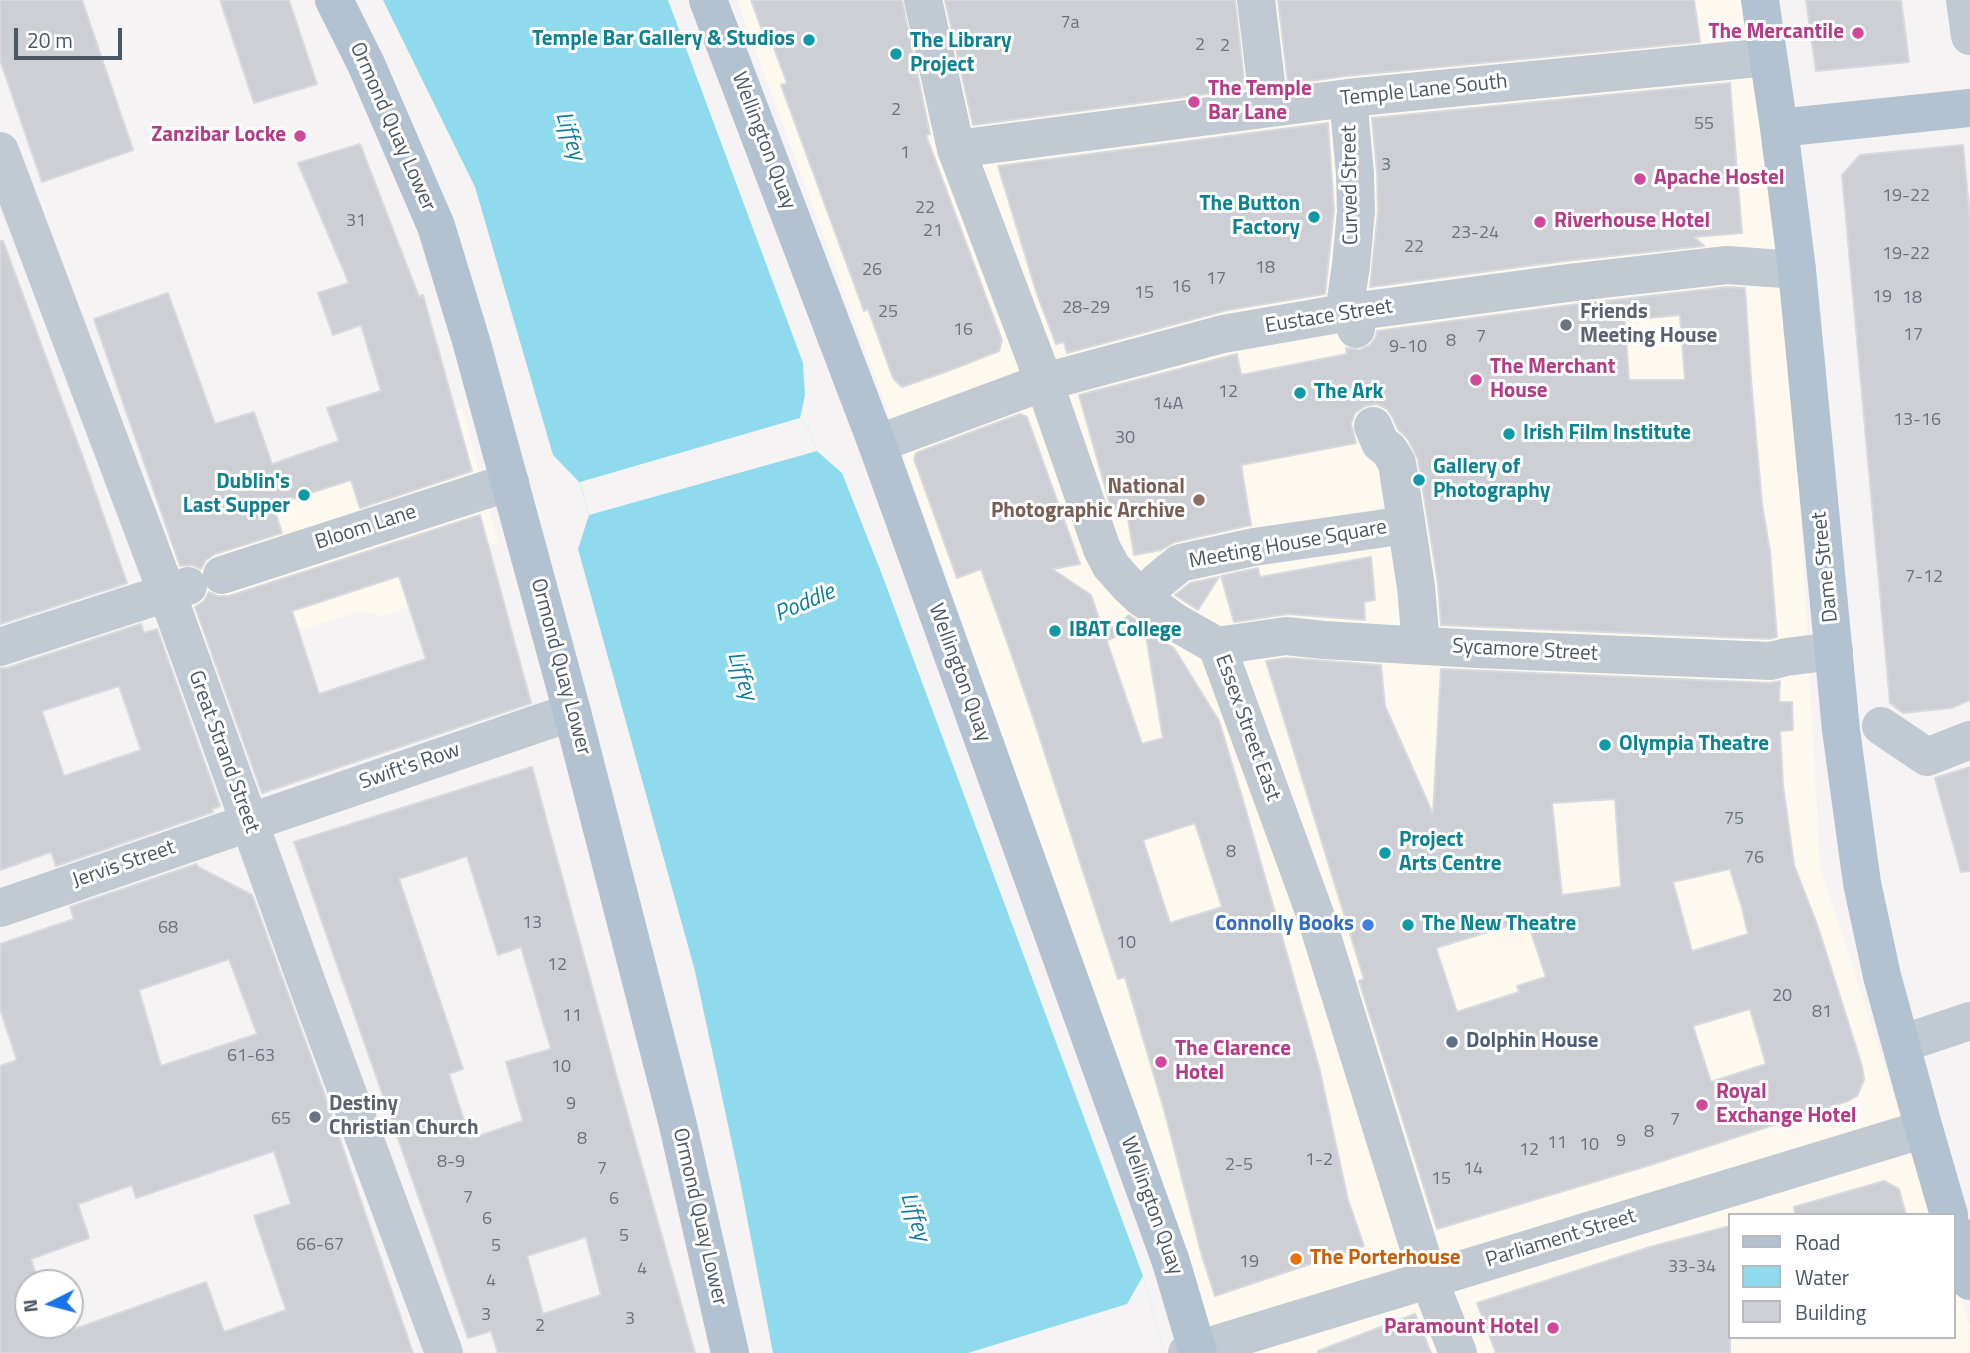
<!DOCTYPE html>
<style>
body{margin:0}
#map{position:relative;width:1970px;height:1353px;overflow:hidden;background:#f5f3f3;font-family:"Titillium Web",sans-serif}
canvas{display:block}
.legend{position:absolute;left:1728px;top:1213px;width:228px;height:126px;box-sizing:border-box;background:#fff;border:2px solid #b7bbc0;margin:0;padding:9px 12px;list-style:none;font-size:21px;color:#4a5661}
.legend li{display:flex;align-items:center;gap:14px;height:35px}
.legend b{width:35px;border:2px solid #b7bbc0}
.north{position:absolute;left:14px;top:1269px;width:70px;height:70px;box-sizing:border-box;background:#fff;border:2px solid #b7bbc0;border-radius:50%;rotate:264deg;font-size:19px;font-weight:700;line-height:28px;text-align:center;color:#4a5661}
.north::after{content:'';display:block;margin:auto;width:24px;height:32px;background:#1a73e8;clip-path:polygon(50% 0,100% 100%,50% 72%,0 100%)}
.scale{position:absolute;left:14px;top:28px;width:108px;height:32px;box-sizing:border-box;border:4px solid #4a5661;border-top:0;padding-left:9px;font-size:21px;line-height:24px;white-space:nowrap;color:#4a5661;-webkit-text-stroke:5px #fff;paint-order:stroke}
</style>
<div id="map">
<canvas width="1970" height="1353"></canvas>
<ul class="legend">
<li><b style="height:9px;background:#b3c2d1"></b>Road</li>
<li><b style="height:19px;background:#90daee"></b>Water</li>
<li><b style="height:19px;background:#cdcfd5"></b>Building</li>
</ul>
<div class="north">N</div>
<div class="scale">20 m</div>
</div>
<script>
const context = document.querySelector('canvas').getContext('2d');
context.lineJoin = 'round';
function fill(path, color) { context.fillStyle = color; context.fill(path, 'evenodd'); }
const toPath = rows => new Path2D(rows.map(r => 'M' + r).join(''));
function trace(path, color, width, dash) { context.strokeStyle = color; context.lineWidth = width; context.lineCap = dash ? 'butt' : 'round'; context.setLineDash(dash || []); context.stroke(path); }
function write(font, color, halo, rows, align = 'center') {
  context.font = font + ' "Titillium Web",sans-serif'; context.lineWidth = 6; context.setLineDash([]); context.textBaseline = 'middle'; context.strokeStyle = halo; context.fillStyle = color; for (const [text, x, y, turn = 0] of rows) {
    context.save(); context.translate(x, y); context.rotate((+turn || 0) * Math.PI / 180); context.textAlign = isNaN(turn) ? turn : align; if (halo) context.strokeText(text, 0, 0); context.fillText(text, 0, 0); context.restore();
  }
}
const commercial = toPath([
 [737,0,1755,0,1783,204,1820,866,1932,1215,1730,1215,1730,1337,1954,1337,1954,1280,1970,1326,1970,1353,1215,1353,1157,1171,862,340],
 [462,408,498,543,423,568,409,607,383,616,361,611,298,631,240,628,198,643,164,545,350,480,455,411]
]);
const water = toPath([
 [383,0,668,0,803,363,805,395,800,418,808,428,817,451,842,473,881,572,1143,1276,1164,1353,773,1353,739,1176,695,971,578,549,589,515,580,483,553,455,475,187]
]);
const pier = toPath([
 [800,418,808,428,817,451,589,515,580,482],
 [1143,1276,1164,1353,968,1353,1127,1304]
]);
const building = toPath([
 [0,0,82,0,133,150,42,182,0,60,0,0],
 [220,0,289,0,317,84,254,103,220,0],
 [751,0,902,0,930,134,926,135,1002,340,999,351,948,371,902,387,893,378,868,309,864,311,781,85,787,83,768,32,763,33,751,0],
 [945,0,1235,0,1245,89,973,125,945,0],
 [1278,0,1694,0,1700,42,1346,76,1288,84,1278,0],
 [1806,0,1901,0,1909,62,1816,71,1806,0],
 [1730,83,1742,233,1694,237,1704,246,1565,261,1370,287,1378,211,1377,172,1372,118,1730,83],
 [1328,123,1334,210,1325,294,1228,310,1067,353,1064,342,1056,344,1037,294,998,166,1328,123],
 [360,144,419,297,423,295,472,471,360,508,351,480,273,505,282,533,215,554,206,560,201,569,192,565,180,566,94,319,168,293,215,424,254,412,272,464,339,441,327,408,381,391,361,325,333,335,318,293,349,283,298,163,360,144],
 [1963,145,1970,220,1970,700,1951,708,1903,713,1890,703,1842,175,1860,155,1963,145],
 [0,241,3,241,85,463,127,583,0,624,0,241],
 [1727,287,1745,288,1751,379,1762,504,1770,551,1777,637,1769,639,1441,625,1438,584,1418,459,1408,439,1398,429,1393,418,1387,409,1377,404,1365,406,1355,413,1351,424,1356,443,1241,465,1251,525,1175,542,1161,550,1134,555,1126,506,1112,511,1079,395,1237,354,1241,375,1347,354,1346,348,1360,350,1370,345,1376,337,1377,331,1571,305,1727,287],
 [1680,315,1685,380,1629,380,1625,320,1680,315],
 [1020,414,1027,417,1080,564,1052,569,1091,595,1104,633,1129,615,1145,627,1107,640,1105,636,1142,744,1163,738,1145,630,1174,648,1219,721,1245,807,1319,1067,1348,1200,1364,1246,1215,1296,1202,1256,1165,1113,1125,977,1118,979,1033,717,1010,650,981,569,957,578,914,459,916,453,1020,414],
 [1195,823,1222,907,1170,923,1143,840,1195,823],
 [480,515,531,703,262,793,195,607,204,601,209,592,218,596,229,596,480,515],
 [399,576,426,659,319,694,292,611,399,576],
 [1371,557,1375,600,1364,602,1365,620,1288,614,1234,622,1221,576,1258,568,1260,577,1371,557],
 [1219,577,1198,610,1175,595,1190,583,1219,577],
 [141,624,144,633,157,629,220,806,212,809,213,812,56,866,51,852,0,870,0,668,7,668,141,624],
 [119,686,141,750,64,776,42,711,119,686],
 [1286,658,1381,665,1385,706,1433,814,1441,669,1770,683,1780,681,1779,702,1792,702,1793,730,1780,731,1783,785,1794,865,1818,927,1862,1066,1864,1080,1857,1096,1848,1101,1647,1166,1437,1229,1359,981,1364,979,1266,661,1286,658],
 [1615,799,1621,887,1562,895,1552,803,1615,799],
 [1730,869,1742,908,1748,934,1692,951,1673,882,1730,869],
 [1527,920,1546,977,1517,986,1519,992,1457,1012,1436,948,1527,920],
 [1750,1009,1766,1064,1711,1082,1693,1026,1750,1009],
 [532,767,616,1074,695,1353,498,1353,491,1331,468,1338,294,842,532,767],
 [467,856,498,955,521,947,551,1049,506,1062,523,1121,470,1139,449,1074,463,1069,399,879,467,856],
 [586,1237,601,1295,543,1314,527,1256,586,1237],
 [1970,767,1970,871,1961,872,1935,778,1970,767],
 [197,864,198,867,252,895,323,1090,413,1353,0,1353,0,1066,17,1060,0,1009,0,944,74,919,70,907,197,864],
 [229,959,257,1034,161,1066,139,990,229,959],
 [274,1151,291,1204,254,1216,286,1310,224,1332,206,1282,58,1335,54,1325,28,1325,28,1283,39,1283,31,1259,89,1238,78,1204,132,1185,136,1198,274,1151],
 [1884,1181,1899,1189,1906,1215,1795,1215,1794,1207,1884,1181],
 [1730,1226,1730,1353,1496,1353,1477,1303,1650,1247,1730,1226],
 [1415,1314,1431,1353,1318,1353,1318,1351,1415,1314]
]);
const minor = toPath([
 [923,0,956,149,1044,382,1102,549,1111,566,1127,584,1142,598,1175,622,1217,646,1315,914,1429,1280,1458,1353],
 [1256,0,1269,108],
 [1965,0,1970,36],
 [1348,98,1355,174,1356,211,1351,265,1344,313,1355,323,1356,329],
 [956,149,1348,98,1768,57],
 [0,151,167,593,308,986,444,1353],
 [1373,426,1380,443,1389,450,1397,463,1416,587,1421,645],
 [877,444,1044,382,1223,334,1344,313,1568,283,1727,265,1797,270],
 [222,575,510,482],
 [1142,598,1158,581,1180,563,1254,547,1406,525],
 [1217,646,1286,636,1324,640,1477,649,1771,661,1786,657,1834,651],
 [0,647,188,586],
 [1881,726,1927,757,1970,740],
 [0,908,572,712],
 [1901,1044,1970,1021],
 [1187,1353,1924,1129]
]);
const major = toPath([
 [334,0,366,64,436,226,472,344,572,712,677,1121,730,1353],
 [708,0,877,444,1171,1262,1198,1353],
 [1760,0,1779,128,1797,270,1841,730,1862,883,1882,976,1924,1129,1949,1215],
 [1779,128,1970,108],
 [1954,1231,1970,1281]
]);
const markers = [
 [1858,33,7,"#d1479c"],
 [809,40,7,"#0f9aa8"],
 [896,54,7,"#0f9aa8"],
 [1194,102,7,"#d1479c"],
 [300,136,7,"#d1479c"],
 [1640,179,7,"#d1479c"],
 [1314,217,7,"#0f9aa8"],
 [1540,222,7,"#d1479c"],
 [1566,325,7,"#6b7280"],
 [1476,380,7,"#d1479c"],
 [1300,393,7,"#0f9aa8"],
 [1509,434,7,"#0f9aa8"],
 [1419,480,7,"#0f9aa8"],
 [304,495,7,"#0f9aa8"],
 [1199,500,7,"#8d6e63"],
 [1055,631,7,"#0f9aa8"],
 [1605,745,7,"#0f9aa8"],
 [1385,853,7,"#0f9aa8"],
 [1368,925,7,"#3f7fe0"],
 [1408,925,7,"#0f9aa8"],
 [1452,1042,7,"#5c6f8a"],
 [1161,1062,7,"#d1479c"],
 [1702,1105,7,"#d1479c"],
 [315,1117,7,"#6b7280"],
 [1296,1259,7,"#e8710a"],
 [1553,1328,7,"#d1479c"]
];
const numberNames = [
 ["7a",1070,24],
 ["2",1200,46],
 ["2",1225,47],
 ["2",896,111],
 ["55",1704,125],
 ["1",905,154],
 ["3",1386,166],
 ["19-22",1906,197],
 ["22",925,209],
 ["31",356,222],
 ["21",933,232],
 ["23-24",1475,234],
 ["22",1414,248],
 ["19-22",1906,255],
 ["18",1265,269],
 ["26",872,271],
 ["17",1216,280],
 ["16",1181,288],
 ["15",1144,294],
 ["19",1882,298],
 ["18",1912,299],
 ["28-29",1086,309],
 ["25",888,313],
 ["16",963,331],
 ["17",1913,336],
 ["7",1481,338],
 ["8",1451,342],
 ["9-10",1408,348],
 ["12",1228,393],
 ["14A",1168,405],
 ["13-16",1917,421],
 ["30",1125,439],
 ["7-12",1924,578],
 ["75",1734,820],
 ["8",1231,853],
 ["76",1754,859],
 ["13",532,924],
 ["68",168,929],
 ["10",1126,944],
 ["12",557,966],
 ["20",1782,997],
 ["81",1822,1013],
 ["11",572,1017],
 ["61-63",251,1057],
 ["10",561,1068],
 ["9",571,1105],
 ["65",281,1120],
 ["7",1675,1121],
 ["8",1649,1133],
 ["8",582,1140],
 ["9",1621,1142],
 ["11",1557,1144],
 ["10",1589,1146],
 ["12",1529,1151],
 ["1-2",1319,1161],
 ["8-9",451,1163],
 ["2-5",1239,1166],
 ["7",602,1170],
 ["14",1473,1170],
 ["15",1441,1180],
 ["7",468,1199],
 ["6",614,1200],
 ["6",487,1220],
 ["5",624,1237],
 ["66-67",320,1246],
 ["5",496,1247],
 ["19",1249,1263],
 ["33-34",1692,1268],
 ["4",642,1270],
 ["4",491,1282],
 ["3",486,1316],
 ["3",630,1320],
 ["2",540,1327]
];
const hotelNames = [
 ["The Mercantile",1844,33,"right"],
 ["The Temple",1208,90],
 ["Bar Lane",1208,114],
 ["Zanzibar Locke",286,136,"right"],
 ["Apache Hostel",1654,179],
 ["Riverhouse Hotel",1554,222],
 ["The Merchant",1490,368],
 ["House",1490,392],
 ["The Clarence",1175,1050],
 ["Hotel",1175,1074],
 ["Royal",1716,1093],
 ["Exchange Hotel",1716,1117],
 ["Paramount Hotel",1539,1328,"right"]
];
const cultureNames = [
 ["Temple Bar Gallery & Studios",795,40,"right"],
 ["The Library",910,42],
 ["Project",910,66],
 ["The Button",1300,205,"right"],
 ["Factory",1300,229,"right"],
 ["The Ark",1314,393],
 ["Irish Film Institute",1523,434],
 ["Gallery of",1433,468],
 ["Photography",1433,492],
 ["Dublin's",290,483,"right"],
 ["Last Supper",290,507,"right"],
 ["IBAT College",1069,631],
 ["Olympia Theatre",1619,745],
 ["Project",1399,841],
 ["Arts Centre",1399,865],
 ["The New Theatre",1422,925]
];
const streetNames = [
 ["Temple Lane South",1424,91,-6],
 ["Ormond Quay Lower",392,127,66],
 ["Wellington Quay",763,141,69],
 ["Curved Street",1351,185,-91],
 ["Eustace Street",1329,317,-9],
 ["Bloom Lane",366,528,-18],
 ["Meeting House Square",1288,545,-10],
 ["Dame Street",1826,567,-96],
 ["Sycamore Street",1525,651,3],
 ["Ormond Quay Lower",560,667,75],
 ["Wellington Quay",959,673,70],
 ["Essex Street East",1247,728,70],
 ["Great Strand Street",223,752,70],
 ["Swift's Row",410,767,-19],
 ["Jervis Street",124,865,-19],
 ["Wellington Quay",1151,1206,70],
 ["Ormond Quay Lower",699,1217,77],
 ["Parliament Street",1561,1239,-17]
];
const worshipNames = [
 ["Friends",1580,313],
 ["Meeting House",1580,337],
 ["Destiny",329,1105],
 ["Christian Church",329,1129]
];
const educationNames = [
 ["National",1185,488],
 ["Photographic Archive",1185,512]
];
const shopNames = [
 ["Connolly Books",1354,925]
];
const serviceNames = [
 ["Dolphin House",1466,1042]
];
const foodNames = [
 ["The Porterhouse",1310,1259]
];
const waterNames = [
 ["Liffey",569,136,72],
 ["Poddle",805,604,-23],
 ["Liffey",741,676,72],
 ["Liffey",914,1217,72]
];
fill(commercial, '#fdf9ef');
fill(water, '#90daee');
fill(pier, '#f5f3f3');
fill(building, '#cdcfd5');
trace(building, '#d7d9de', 2);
trace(minor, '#c1cad2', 38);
trace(major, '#b3c2d1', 38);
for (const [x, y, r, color] of markers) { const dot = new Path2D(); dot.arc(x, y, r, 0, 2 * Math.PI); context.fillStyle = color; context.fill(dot); trace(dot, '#fff', 2.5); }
write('18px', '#6b747e', null, numberNames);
write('bold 21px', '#b23c85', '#fff', hotelNames, 'left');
write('bold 21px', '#0d838f', '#fff', cultureNames, 'left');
write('21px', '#4a5661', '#fff', streetNames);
write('bold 21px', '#5b616d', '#fff', worshipNames, 'left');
write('bold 21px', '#785e54', '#fff', educationNames, 'right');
write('bold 21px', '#366cbe', '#fff', shopNames, 'right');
write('bold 21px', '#4e5e75', '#fff', serviceNames, 'left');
write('bold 21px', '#c56008', '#fff', foodNames, 'left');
write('italic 23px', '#0c7c9b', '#fff', waterNames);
</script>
